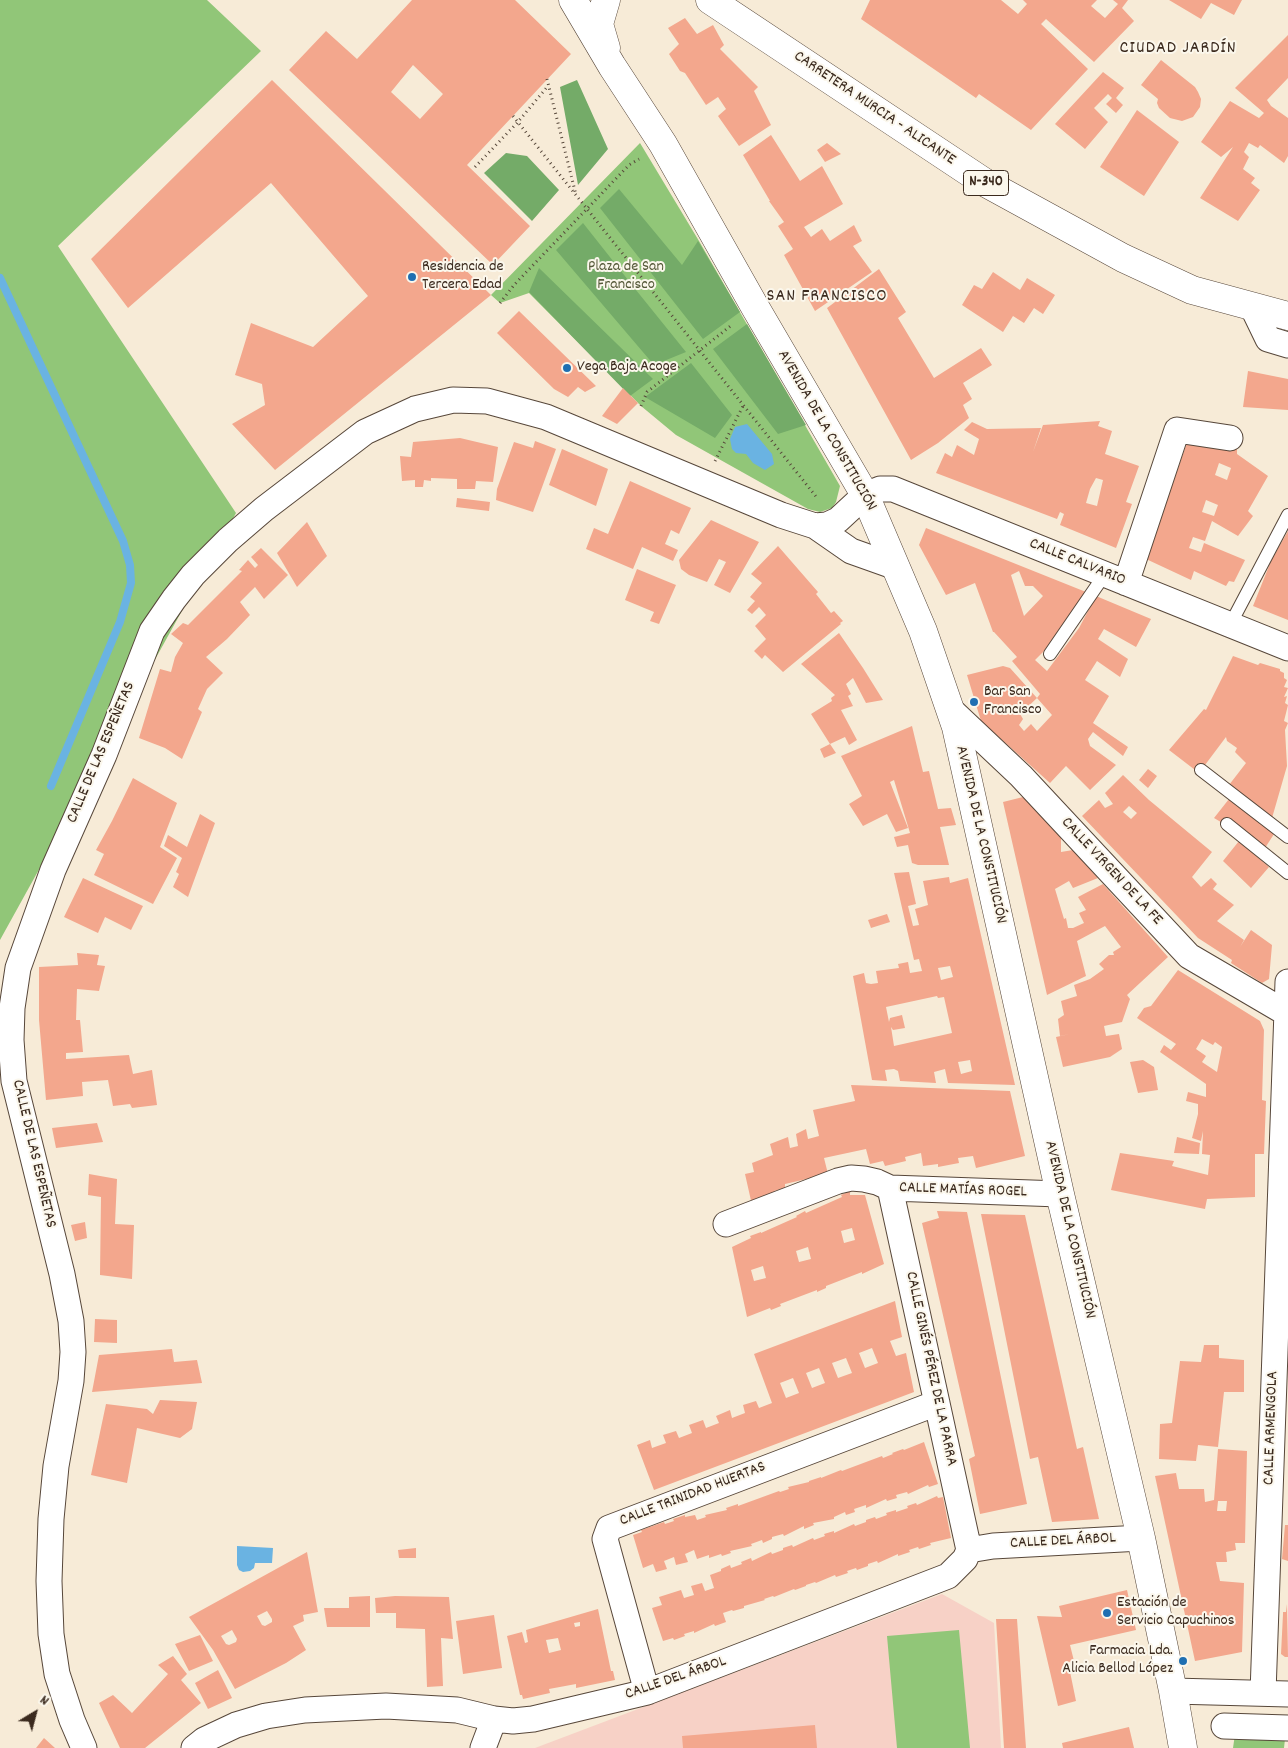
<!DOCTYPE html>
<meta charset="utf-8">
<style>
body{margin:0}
#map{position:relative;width:1288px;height:1748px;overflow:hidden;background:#f7ebd7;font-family:Dekko,sans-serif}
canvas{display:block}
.north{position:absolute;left:10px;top:1688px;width:50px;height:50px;-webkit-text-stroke:4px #fbf7ec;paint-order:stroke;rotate:37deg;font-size:14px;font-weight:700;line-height:20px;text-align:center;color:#3b2a1e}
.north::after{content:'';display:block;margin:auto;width:18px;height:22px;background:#3b2a1e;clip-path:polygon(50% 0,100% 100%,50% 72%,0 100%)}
</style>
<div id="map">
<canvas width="1288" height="1748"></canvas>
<div class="north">N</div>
</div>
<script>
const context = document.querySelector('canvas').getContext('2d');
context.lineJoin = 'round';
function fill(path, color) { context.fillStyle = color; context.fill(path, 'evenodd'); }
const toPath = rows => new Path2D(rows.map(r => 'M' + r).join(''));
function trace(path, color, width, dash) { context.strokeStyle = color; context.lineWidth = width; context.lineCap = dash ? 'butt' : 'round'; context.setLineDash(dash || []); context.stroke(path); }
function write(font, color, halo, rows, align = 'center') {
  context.font = font + ' Dekko,sans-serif'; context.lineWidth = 4; context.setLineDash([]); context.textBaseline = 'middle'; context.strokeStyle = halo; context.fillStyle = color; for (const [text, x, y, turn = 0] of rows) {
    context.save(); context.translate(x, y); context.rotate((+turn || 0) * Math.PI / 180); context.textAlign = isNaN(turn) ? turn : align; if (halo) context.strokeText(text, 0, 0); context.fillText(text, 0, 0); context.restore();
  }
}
const built = toPath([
 [942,1594,994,1623,1001,1748,535,1748]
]);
const green = toPath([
 [0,0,207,0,261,51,58,246,236,513,0,940],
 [640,143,699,241,840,486,836,502,832,508,820,512,808,509,676,435,641,406,529,293,500,303,491,295],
 [959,1630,970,1748,897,1748,887,1636],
 [1235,1734,1285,1739,1284,1748,1233,1748]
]);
const forest = toPath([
 [577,80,608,149,578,185,560,87],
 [506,153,527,156,559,190,532,221,484,173],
 [619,189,682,265,698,241,740,312,703,339,600,208],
 [583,223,636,290,686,352,654,365,556,250],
 [539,268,653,379,630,396,529,292],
 [747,324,772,367,806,425,778,434,713,349],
 [691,363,732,415,715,438,645,397]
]);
const water = toPath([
 [747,424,772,454,774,464,765,470,753,463,746,454,736,453,732,449,730,439,735,427],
 [237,1546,273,1548,272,1563,255,1563,254,1568,250,1571,243,1572,239,1570,237,1565]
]);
const stream = toPath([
 [0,278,123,541,130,565,131,583,120,622,51,786]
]);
const building = toPath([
 [412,0,515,0,571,54,467,165,530,226,493,265,289,70,326,31,357,59],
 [413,65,443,94,420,119,391,92],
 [870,0,1001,0,1018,14,1027,4,1023,0,1097,0,1091,6,1105,18,1118,4,1113,0,1128,0,1122,8,1134,21,1094,62,1046,19,1041,24,1088,69,1031,130,979,94,976,98,861,19],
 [1169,0,1242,0,1234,15,1211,3,1201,19],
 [685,18,697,34,713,25,724,45,720,49,758,87,754,91,771,125,739,146,718,116,726,109,718,97,706,105,685,73,680,71,669,54,679,44,668,28],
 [1288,35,1288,78,1267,100,1271,106,1288,118,1288,156,1284,163,1260,145,1258,148,1249,143,1244,152,1249,157,1243,169,1255,178,1251,183,1260,190,1238,221,1200,198,1233,147,1221,157,1201,142,1230,101,1259,118,1264,113,1235,88],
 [1161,60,1195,87,1198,92,1201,99,1200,107,1193,117,1182,121,1170,118,1159,108,1157,103,1158,99,1141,85],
 [1103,72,1124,88,1116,98,1123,105,1116,113,1106,104,1112,98,1108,94,1094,108,1108,122,1085,149,1055,124],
 [272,80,491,295,275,470,232,424,265,405,262,384,235,375,251,323,313,347,368,296,271,183,128,308,91,259],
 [1137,110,1179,142,1144,196,1100,167],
 [771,135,800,181,822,166,843,204,804,227,811,237,822,229,830,241,854,225,862,241,853,246,872,272,815,311,784,255,793,249,778,226,784,222,769,201,770,201,743,155],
 [827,143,841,154,825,162,817,150],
 [879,269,906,312,898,318,934,378,981,348,992,365,963,383,972,399,963,405,969,418,938,443,911,460,827,308],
 [993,272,1020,290,1027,278,1055,295,1043,314,1034,308,1024,323,1013,316,1003,332,962,305,974,285,982,289],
 [519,311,596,386,585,392,578,387,568,397,554,389,497,333],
 [1248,371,1288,379,1288,410,1243,407],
 [623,388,638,403,617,424,602,416],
 [1100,421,1098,426,1112,431,1105,454,1139,466,1126,502,1132,504,1116,548,1060,525,1064,514,1060,512,1057,519,936,473,945,453,952,457,957,445,974,455,979,439,964,430,972,422,987,429,1041,428,1033,452,1043,425],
 [1096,478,1103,480,1097,506,1086,503,1090,489],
 [1189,437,1237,447,1237,454,1268,476,1248,511,1253,516,1238,536,1212,521,1205,541,1193,537,1189,548,1201,552,1204,543,1245,560,1234,582,1229,581,1226,586,1194,571,1191,580,1146,559],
 [1219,463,1231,468,1227,480,1215,475],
 [1206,500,1218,505,1214,516,1202,512],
 [460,438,498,447,493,482,476,481,475,489,457,489,457,479,431,478,431,481,424,480,423,487,415,487,415,480,402,481,400,456,411,457,413,442],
 [535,441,556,449,533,512,496,500,497,489,514,442,533,448],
 [562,449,608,469,596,506,549,485],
 [630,481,691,508,679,534,671,530,665,544,678,550,673,561,642,547,633,569,586,549,594,528,608,534],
 [457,498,490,502,489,511,456,507],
 [711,520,759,542,730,593,714,585,726,562,719,559,707,582,689,575,681,569,679,560],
 [307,522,327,556,297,587,277,553],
 [926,528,1086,592,1044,651,1035,660,1047,671,1079,628,1096,596,1151,619,1136,647,1104,629,1098,639,1128,659,1120,677,1097,661,1085,680,1109,696,1093,723,1128,747,1123,756,1093,732,1088,739,1090,746,1116,765,1090,790,1066,766,1050,783,981,721,967,675,1003,666,1010,668,1037,698,1020,714,1023,719,1019,725,1024,731,1031,724,1037,731,1052,715,1037,698,1040,694,1012,661,1017,657,994,632,993,632,975,583,946,595,919,545],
 [1019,571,1025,586,1033,586,1043,596,1024,616,1011,575],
 [1288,531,1288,620,1253,606,1271,561],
 [778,546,818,592,816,594,831,613,834,611,843,621,840,623,841,624,783,672,765,655,762,659,754,651,766,639,755,626,766,615,759,607,752,614,747,610,755,601,750,597,762,583,751,574],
 [261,548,288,575,264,599,255,587,240,602,250,615,227,639,206,657,223,673,207,689,198,709,202,712,182,759,165,748,139,738,160,669,171,672,175,657,183,643,171,634,183,623,188,625,242,571,239,570,248,560,255,568,258,565,251,557],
 [637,569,676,585,659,624,650,621,654,612,625,600],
 [839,633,863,668,883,700,866,703,853,678,846,684,851,694,848,696,853,706,841,710,857,740,849,745,845,737,830,744,811,714,832,701,831,698,835,695,801,664],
 [1233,656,1258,665,1260,663,1280,669,1280,671,1284,673,1284,678,1287,680,1284,687,1288,688,1284,697,1287,696,1285,703,1288,705,1284,721,1288,723,1285,730,1287,766,1272,818,1229,785,1246,763,1235,752,1237,748,1227,741,1226,737,1199,773,1169,750,1204,709,1206,710],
 [912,726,923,772,929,771,938,809,951,808,956,825,940,827,949,865,918,865,912,863,908,845,897,847,894,837,910,833,894,780,890,782,908,828,896,832,887,814,863,826,849,804,862,796,841,756],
 [830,744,836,753,824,758,820,749],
 [1148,769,1157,776,1148,788,1139,780],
 [1123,775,1149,800,1212,852,1192,877,1201,887,1211,878,1217,884,1213,889,1234,905,1217,921,1244,940,1240,947,1251,930,1272,945,1269,979,1262,983,1231,963,1232,960,1198,938,1082,816,1099,800,1105,808,1113,804,1105,793],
 [1129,806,1137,813,1131,819,1123,812],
 [133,778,177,803,160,847,177,858,153,904,94,875,104,854,96,850,112,821],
 [1027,796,1061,836,1061,852,1073,850,1098,878,1073,888,1069,881,1055,889,1064,919,1066,918,1068,928,1073,928,1084,923,1079,913,1086,910,1078,897,1103,884,1168,957,1127,995,1130,999,1122,1022,1104,1026,1106,1036,1119,1034,1122,1049,1110,1057,1063,1067,1056,1037,1070,1034,1060,1036,1058,1019,1064,1015,1061,1001,1077,996,1074,985,1090,979,1104,969,1099,964,1109,955,1114,955,1113,952,1121,947,1105,926,1077,941,1086,976,1047,995,1003,802],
 [1229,799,1274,834,1265,848,1214,818],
 [200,814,215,823,188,897,173,887,179,874,176,872,182,858,164,846,168,835,187,847],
 [1239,841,1269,867,1251,888,1223,861],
 [909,872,916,904,908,906,913,926,919,925,915,909,928,905,923,881,949,877,950,883,968,878,1015,1085,948,1083,945,1069,934,1072,936,1083,900,1081,898,1071,894,1069,885,1070,887,1081,872,1080,853,976,864,973,866,983,871,984,878,983,876,971,899,968,898,964,908,962,910,973,922,971,919,959,914,960,894,873],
 [950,966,953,977,941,980,938,968],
 [937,996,938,998,944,997,952,1033,894,1046,891,1027,893,1030,905,1028,902,1015,890,1018,889,1022,886,1007],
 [970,1060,972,1071,961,1074,958,1062],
 [83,878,143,906,131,930,105,917,98,933,64,917],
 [887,914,890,922,871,928,868,920],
 [77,953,99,955,97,965,105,966,99,991,77,989,76,1020,80,1020,83,1052,66,1053,66,1059,129,1055,133,1074,152,1070,157,1105,132,1108,130,1104,113,1106,108,1080,82,1082,83,1096,46,1100,39,1020,39,967,78,965],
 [1178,970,1260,1021,1264,1030,1262,1100,1266,1101,1264,1154,1255,1154,1255,1197,1207,1199,1205,1209,1111,1190,1120,1153,1174,1161,1172,1166,1208,1175,1210,1155,1202,1154,1203,1131,1201,1141,1192,1138,1198,1114,1198,1104,1186,1101,1188,1092,1206,1097,1206,1084,1160,1052,1164,1045,1171,1050,1176,1044,1137,1018,1144,1008,1151,1006],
 [1202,1039,1213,1045,1215,1042,1222,1047,1217,1072,1202,1062,1206,1056,1196,1049],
 [1143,1060,1154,1067,1158,1090,1138,1093,1130,1062],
 [851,1085,1010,1091,1025,1156,976,1168,973,1156,958,1158,959,1163,938,1167,938,1164,923,1166,921,1153,905,1157,906,1161,885,1166,883,1161,870,1164,866,1149,824,1158,828,1174,785,1184,785,1188,774,1191,775,1196,752,1205,745,1174,754,1172,752,1163,773,1155,770,1144,788,1137,790,1148,798,1146,796,1134,806,1129,808,1139,819,1136,813,1110,855,1101],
 [97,1123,103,1142,56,1148,52,1128],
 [1177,1137,1200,1143,1199,1154,1174,1153],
 [89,1174,117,1179,115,1224,134,1225,132,1279,100,1275,101,1197,88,1195],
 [850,1191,850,1195,865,1195,884,1264,862,1274,862,1272,826,1286,826,1288,817,1292,817,1290,780,1304,781,1306,771,1310,770,1308,747,1317,732,1247,751,1238,750,1236,761,1232,761,1233,797,1217,796,1216,805,1211,806,1213,842,1197,841,1195],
 [852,1228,855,1240,844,1243,841,1231],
 [808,1247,811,1259,799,1262,796,1251],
 [763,1266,766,1278,754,1281,751,1270],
 [937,1211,967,1212,1027,1504,980,1514,969,1459,975,1456,922,1223,939,1218],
 [981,1214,1025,1215,1077,1449,1083,1447,1099,1519,1052,1522,1038,1457,1030,1459],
 [85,1222,87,1238,75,1241,71,1225],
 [895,1301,902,1337,890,1341,896,1356,906,1353,914,1392,654,1490,637,1445,650,1440,652,1448,666,1443,663,1435,676,1431,679,1438,692,1433,689,1425,703,1420,706,1428,719,1423,716,1416,730,1410,732,1418,745,1413,743,1405,756,1401,759,1408,772,1403,754,1354],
 [872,1348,878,1363,865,1368,859,1353],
 [846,1358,852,1373,838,1378,832,1363],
 [819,1368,825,1383,812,1388,806,1373],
 [793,1378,799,1393,786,1398,780,1383],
 [95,1319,117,1320,117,1343,94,1342],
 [1204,1345,1219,1345,1219,1358,1244,1360,1244,1392,1224,1392,1218,1447,1198,1445,1196,1461,1159,1459,1160,1424,1172,1423,1180,1361,1201,1362],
 [172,1349,174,1362,197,1360,202,1383,92,1392,99,1355],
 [160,1400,197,1402,192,1429,180,1438,137,1428,127,1483,91,1475,106,1404,147,1409,153,1414],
 [924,1442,938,1484,929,1487,928,1485,908,1494,907,1492,896,1495,897,1498,887,1501,886,1499,866,1508,866,1505,854,1509,855,1512,846,1515,845,1512,834,1517,834,1519,813,1523,814,1525,804,1529,804,1526,784,1536,783,1534,772,1537,772,1539,763,1543,762,1540,751,1544,752,1546,730,1551,731,1553,722,1556,721,1554,709,1558,709,1555,697,1559,694,1550,685,1554,688,1562,676,1565,674,1557,664,1561,667,1569,656,1572,653,1564,643,1568,633,1535,642,1532,641,1530,664,1522,665,1524,674,1521,673,1519,685,1515,685,1517,695,1515,697,1520,706,1517,705,1515,727,1510,726,1508,738,1504,738,1506,779,1491,780,1492,789,1489,788,1487,809,1482,809,1481,821,1477,821,1478,841,1470,842,1471,882,1456,883,1458,893,1454,892,1453,903,1449,904,1450],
 [1218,1449,1247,1451,1245,1543,1235,1543,1236,1550,1226,1552,1227,1562,1216,1562,1220,1581,1244,1583,1242,1652,1195,1661,1155,1476,1176,1473,1179,1489,1204,1489,1205,1502,1214,1500],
 [1218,1501,1227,1501,1226,1511,1217,1511],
 [937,1496,938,1498,943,1497,951,1538,930,1543,931,1545,919,1549,918,1547,909,1550,910,1552,898,1556,898,1554,878,1563,877,1561,868,1564,868,1566,857,1570,856,1568,847,1571,848,1573,836,1577,835,1575,816,1583,815,1582,806,1585,806,1586,795,1590,794,1589,774,1597,773,1596,764,1599,765,1600,744,1606,744,1608,733,1611,732,1610,723,1613,726,1622,715,1626,714,1624,694,1633,694,1631,684,1634,685,1636,674,1640,673,1638,663,1641,652,1608,662,1605,659,1597,681,1590,684,1598,694,1595,691,1586,702,1583,705,1591,714,1588,710,1575,721,1571,721,1569,730,1565,731,1568,742,1564,741,1562,751,1558,752,1561,771,1552,772,1554,783,1550,783,1548,792,1545,793,1547,813,1538,814,1540,825,1536,824,1534,834,1531,834,1533,854,1524,855,1526,866,1522,866,1520,875,1517,876,1519,887,1515,886,1513,896,1510,896,1512,908,1508,907,1506,916,1503,917,1505],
 [1285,1525,1288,1525,1288,1561,1282,1559],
 [416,1548,416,1558,399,1558,398,1550],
 [307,1552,318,1612,303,1615,304,1621,293,1626,306,1650,286,1663,235,1689,213,1650,189,1617],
 [267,1611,272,1619,272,1622,265,1626,262,1625,257,1616],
 [232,1630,237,1639,236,1642,229,1645,226,1644,221,1636],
 [1127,1590,1136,1630,1070,1645,1074,1661,1068,1662,1076,1701,1058,1706,1037,1616,1062,1617,1059,1606],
 [370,1596,370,1627,327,1627,324,1608,349,1608,349,1597],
 [395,1596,449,1597,453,1639,441,1638,443,1686,427,1687,425,1629,396,1628,396,1613,376,1613,375,1598],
 [1287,1604,1288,1657,1285,1657,1281,1654,1283,1614,1283,1612,1286,1612],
 [598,1609,611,1671,613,1671,615,1680,576,1688,576,1684,549,1689,550,1693,523,1699,522,1695,520,1695,507,1636,522,1632,525,1643,528,1642,526,1630],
 [580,1622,580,1626,575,1627,574,1623],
 [558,1638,561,1650,549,1653,546,1640],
 [494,1615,502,1668,463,1674,456,1621],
 [996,1619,1017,1619,1026,1748,1004,1748],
 [200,1635,213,1661,189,1671,175,1644],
 [173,1656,187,1674,181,1680,201,1703,145,1748,120,1748,99,1703,113,1695,132,1713,168,1674,158,1665],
 [218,1670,232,1698,208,1709,195,1683],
 [815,1725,817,1748,683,1748,682,1736],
 [1129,1727,1134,1748,1063,1748,1062,1743],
 [44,1738,55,1748,36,1748]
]);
const path = toPath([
 [547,79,576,195],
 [513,116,818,499],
 [475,167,517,123,548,86],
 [500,303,514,285,629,165,639,159],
 [641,406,647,392,733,324],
 [715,461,743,406]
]);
const lane = toPath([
 [1230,625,1288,515],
 [1050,654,1105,574],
 [1201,770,1288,837],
 [1227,824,1288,873]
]);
const street = toPath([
 [1252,306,1268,339,1288,345],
 [815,526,827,525,838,520,865,495,880,489,893,489,1288,648],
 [1126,583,1177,430,1230,438],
 [950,709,1021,776,1189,956,1288,1014],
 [890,1188,969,1550],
 [726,1224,838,1181,851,1178,864,1179,877,1182,890,1188,1060,1194],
 [969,1550,993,1546,1141,1538],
 [1173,1691,1288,1694],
 [647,1692,605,1539,609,1528,937,1403],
 [1263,1693,1288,982],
 [1224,1726,1288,1728],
 [84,1748,72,1720,57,1674,51,1634,49,1581,51,1519,56,1466,71,1381,73,1352,71,1321,62,1274,14,1081,11,1040,12,1008,18,968,53,870,104,755,152,631,174,599,193,575,228,540,264,509,365,432,415,409,453,400,487,401,546,417,781,515,815,526,851,551,896,567],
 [194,1748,204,1740,236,1725,266,1716,305,1710,386,1706,457,1710,494,1719,513,1721,533,1719,647,1692,948,1576,965,1559,969,1550],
 [483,1748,494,1719]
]);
const secondary = toPath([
 [573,0,612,66,663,144,755,307,865,495,923,631,956,727,1060,1194,1141,1538,1173,1691,1183,1748],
 [606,0,599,24,606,48]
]);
const highway = toPath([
 [710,0,984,182,1123,258,1192,290,1288,316]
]);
const markers = [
 [412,277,5,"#1f6fb2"],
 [567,368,5,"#1f6fb2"],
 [974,702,5,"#1f6fb2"],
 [1107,1613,5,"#1f6fb2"],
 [1183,1661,5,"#1f6fb2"]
];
const shields = [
 [986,183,45]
];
const shieldNames = [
 ["N-340",986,183]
];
const streetNames = [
 ["CARRETERA MURCIA - ALICANTE",874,109,34],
 ["AVENIDA DE LA CONSTITUCIÓN",826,431,60],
 ["CALLE CALVARIO",1077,563,22],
 ["CALLE DE LAS ESPEÑETAS",102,753,-67],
 ["AVENIDA DE LA CONSTITUCIÓN",980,835,77],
 ["CALLE VIRGEN DE LA FE",1111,872,47],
 ["CALLE DE LAS ESPEÑETAS",33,1154,77],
 ["CALLE MATÍAS ROGEL",963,1191,2],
 ["AVENIDA DE LA CONSTITUCIÓN",1069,1230,77],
 ["CALLE GINÉS PÉREZ DE LA PARRA",930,1369,78],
 ["CALLE ARMENGOLA",1272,1428,-88],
 ["CALLE TRINIDAD HUERTAS",693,1495,-21],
 ["CALLE DEL ÁRBOL",1063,1542,-3],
 ["CALLE DEL ÁRBOL",676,1679,-19]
];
const poiNames = [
 ["Residencia de",422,268],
 ["Tercera Edad",422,286],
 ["Vega Baja Acoge",577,368],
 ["Bar San",984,693],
 ["Francisco",984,711],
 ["Estación de",1117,1604],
 ["Servicio Capuchinos",1117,1622],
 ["Farmacia Lda.",1173,1652,"right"],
 ["Alicia Bellod López",1173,1670,"right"]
];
const parkNames = [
 ["Plaza de San",626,268],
 ["Francisco",626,286]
];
const neighbourhoodNames = [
 ["CIUDAD JARDÍN",1178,50],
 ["SAN FRANCISCO",827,298]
];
fill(built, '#f7d1c6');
fill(green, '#91c678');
fill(forest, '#74ab68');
fill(water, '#6ab3e2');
trace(stream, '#6ab3e2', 8);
fill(building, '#f3a78d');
trace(lane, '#57473a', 14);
trace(street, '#57473a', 27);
trace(secondary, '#57473a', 29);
trace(highway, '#57473a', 29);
trace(path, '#57473a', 3, [1, 4]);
trace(lane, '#fff', 12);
trace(street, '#fff', 25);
trace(secondary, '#fff', 28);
trace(highway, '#fff', 28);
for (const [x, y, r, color] of markers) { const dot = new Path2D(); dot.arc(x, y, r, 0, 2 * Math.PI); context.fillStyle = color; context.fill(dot); trace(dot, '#fbf7ec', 2); }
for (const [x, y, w] of shields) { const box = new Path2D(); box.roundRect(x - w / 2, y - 12.5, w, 25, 4); context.fillStyle = '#fbf7ec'; context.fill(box); trace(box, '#3b2a1e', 1); }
write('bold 15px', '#3b2a1e', null, shieldNames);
write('16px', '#3b2a1e', '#fbf7ec', streetNames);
write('16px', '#3b2a1e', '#fbf7ec', poiNames, 'left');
write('16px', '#555939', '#fbf7ec', parkNames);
context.letterSpacing = '1px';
write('18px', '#3b2a1e', '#fbf7ec', neighbourhoodNames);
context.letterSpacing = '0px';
</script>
